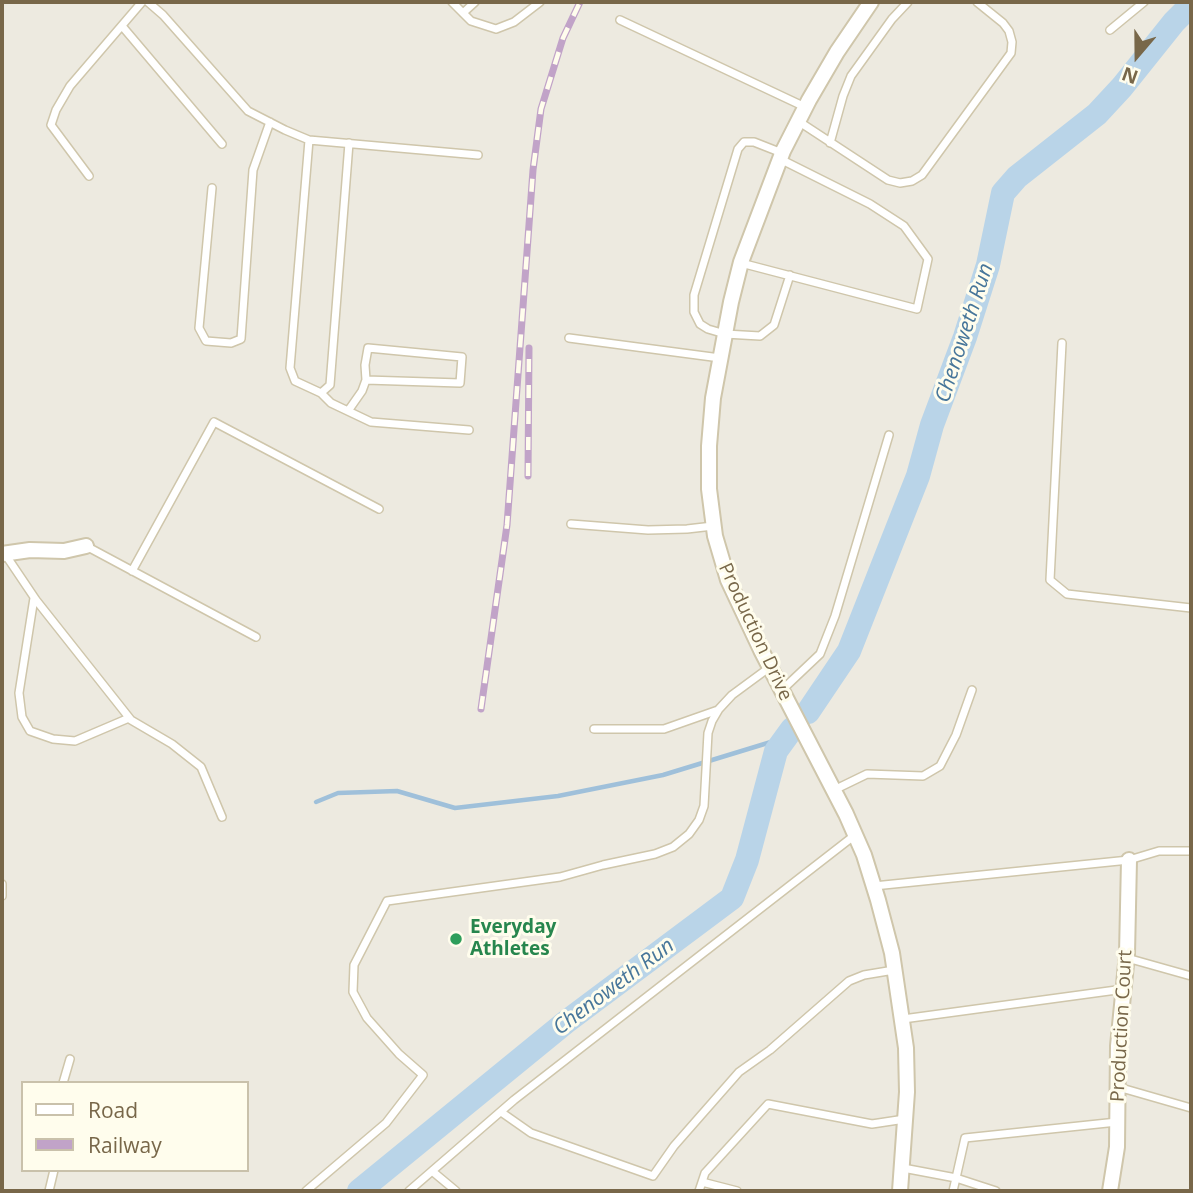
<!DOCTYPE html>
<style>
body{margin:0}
#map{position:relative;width:1193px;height:1193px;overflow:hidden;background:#fdfbe6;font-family:"Open Sans",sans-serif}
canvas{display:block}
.frame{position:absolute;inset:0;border:4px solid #786749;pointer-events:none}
.legend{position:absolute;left:21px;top:1081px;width:228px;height:91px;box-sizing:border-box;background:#fffded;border:2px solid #c9c1ab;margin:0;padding:9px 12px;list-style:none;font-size:21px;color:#786749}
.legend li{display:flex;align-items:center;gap:14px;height:35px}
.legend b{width:35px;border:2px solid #c9c1ab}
.north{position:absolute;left:1102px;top:21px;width:70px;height:70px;-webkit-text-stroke:5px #fffded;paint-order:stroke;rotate:200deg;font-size:19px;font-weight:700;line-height:28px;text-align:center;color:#786749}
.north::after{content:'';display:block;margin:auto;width:24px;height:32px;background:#786749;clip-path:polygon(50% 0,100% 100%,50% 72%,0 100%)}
</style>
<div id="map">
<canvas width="1193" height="1193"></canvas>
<div class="frame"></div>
<ul class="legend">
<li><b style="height:9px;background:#fff"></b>Road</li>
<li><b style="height:9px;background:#c1a3c8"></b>Railway</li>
</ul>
<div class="north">N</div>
</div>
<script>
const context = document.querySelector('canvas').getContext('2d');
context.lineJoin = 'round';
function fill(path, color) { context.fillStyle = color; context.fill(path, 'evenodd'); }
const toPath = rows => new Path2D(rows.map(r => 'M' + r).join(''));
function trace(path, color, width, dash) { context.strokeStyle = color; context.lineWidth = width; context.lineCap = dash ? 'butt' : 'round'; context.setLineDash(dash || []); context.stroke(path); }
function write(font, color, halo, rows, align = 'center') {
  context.font = font + ' "Open Sans",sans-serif'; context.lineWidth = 6; context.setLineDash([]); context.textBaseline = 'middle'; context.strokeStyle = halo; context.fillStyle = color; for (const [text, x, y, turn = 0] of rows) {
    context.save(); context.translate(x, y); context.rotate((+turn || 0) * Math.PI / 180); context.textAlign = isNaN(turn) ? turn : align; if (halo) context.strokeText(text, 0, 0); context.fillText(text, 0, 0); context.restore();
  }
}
const industrial = toPath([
 [2,2,1191,2,1191,1191,2,1191],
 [23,1083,247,1083,247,1170,23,1170]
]);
const stream = toPath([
 [316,802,338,793,397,791,455,808,558,796,663,775,784,738]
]);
const river = toPath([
 [808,712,849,651,918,476,932,425,965,337,988,265,1003,193,1017,177,1097,114,1122,87,1174,22,1191,5],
 [359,1191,566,1022,732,898,747,860,776,751,792,729]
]);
const service = toPath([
 [148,2,163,15,248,111,285,130,309,140,478,155],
 [452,2,471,21,496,29,514,22,540,2],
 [463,13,475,2],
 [620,20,805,107],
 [122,26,222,144],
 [1110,30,1144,2],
 [798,121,888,180,900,183,912,181,922,175,1011,53,1012,42,1009,31,1003,23,977,2],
 [309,140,290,368,295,381,321,393,331,403,371,422,469,430],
 [830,143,843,96,851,76,892,19,908,2],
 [782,153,754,142,744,142,738,149,694,295,694,312,700,324,708,329,725,334,760,336,774,325,790,275],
 [89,176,51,125,56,110,70,86,142,2],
 [212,188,199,328,206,341,231,343,241,339,253,170,270,122],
 [741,263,917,309,928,259,904,226,870,204,780,159],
 [569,338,720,358],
 [1062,343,1050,580,1067,594,1191,608],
 [321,393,330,385,349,143],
 [348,411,362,391,366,380,365,365,368,348,462,357,460,383,366,380],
 [571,524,648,530,687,529,713,526],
 [86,546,256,637],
 [5,554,36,600,131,720,172,744,201,767,222,817],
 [132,571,214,422,379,509],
 [34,598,19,693,22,717,30,731,53,739,75,741,129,718],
 [782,690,820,654,835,616,889,435],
 [594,729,664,729,718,710],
 [834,790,867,774,923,776,940,766,956,735,972,690],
 [2,884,2,896],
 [874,886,1129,860,1159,851,1191,851],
 [1127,958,1191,976],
 [903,1019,1124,989],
 [63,1083,70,1059],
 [1118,1087,1191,1108],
 [501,1112,531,1133,653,1176,674,1146,739,1072,770,1050,849,981,864,975,894,970],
 [903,1168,956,1178,953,1191],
 [432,1171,456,1191],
 [702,1182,737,1191],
 [49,1191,54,1170],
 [306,1191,386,1123,423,1075,399,1054,367,1018,353,992,354,965,387,901,560,877,603,865,655,854,673,847,689,834,699,820,704,806,708,733,712,721,719,709,732,695,770,667],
 [409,1191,514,1100,855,835],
 [699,1191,705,1173,768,1104,872,1124,905,1119],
 [996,1191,956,1178,965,1138,1117,1122]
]);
const minor = toPath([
 [871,2,837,52,809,100,783,151,741,262,731,302,713,398,709,446,709,489,715,536,728,580,761,650,846,814,864,855,878,900,892,953,906,1048,907,1092,900,1191],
 [2,554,30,550,64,551,86,546],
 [1110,1191,1117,1147,1118,1046,1127,954,1129,860]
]);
const rail = toPath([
 [528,476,529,348],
 [481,709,507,525,533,170,541,109,563,38,580,2]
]);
const markers = [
 [456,939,7,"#2e9e5b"]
];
const streetNames = [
 ["Production Drive",755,632,65],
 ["Production Court",1122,1026,-87]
];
const leisureNames = [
 ["Everyday",470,928],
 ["Athletes",470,950]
];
const waterNames = [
 ["Chenoweth Run",965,333,-72],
 ["Chenoweth Run",614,987,-37]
];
fill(industrial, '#edeae0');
trace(stream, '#9fc0da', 4.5);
trace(river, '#b9d4e8', 24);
trace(service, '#cfc6ab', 10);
trace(minor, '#cfc6ab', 18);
trace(service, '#fff', 7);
trace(minor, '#fff', 14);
trace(rail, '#c1a3c8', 7);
trace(rail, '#fffded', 4.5, [13]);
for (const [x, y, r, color] of markers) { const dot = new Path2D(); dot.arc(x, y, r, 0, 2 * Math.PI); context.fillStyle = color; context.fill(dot); trace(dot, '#fffded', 2.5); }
write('19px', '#786749', '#fffded', streetNames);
write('bold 19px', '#27864d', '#fffded', leisureNames, 'left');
write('italic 21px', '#47769a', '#fffded', waterNames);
</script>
